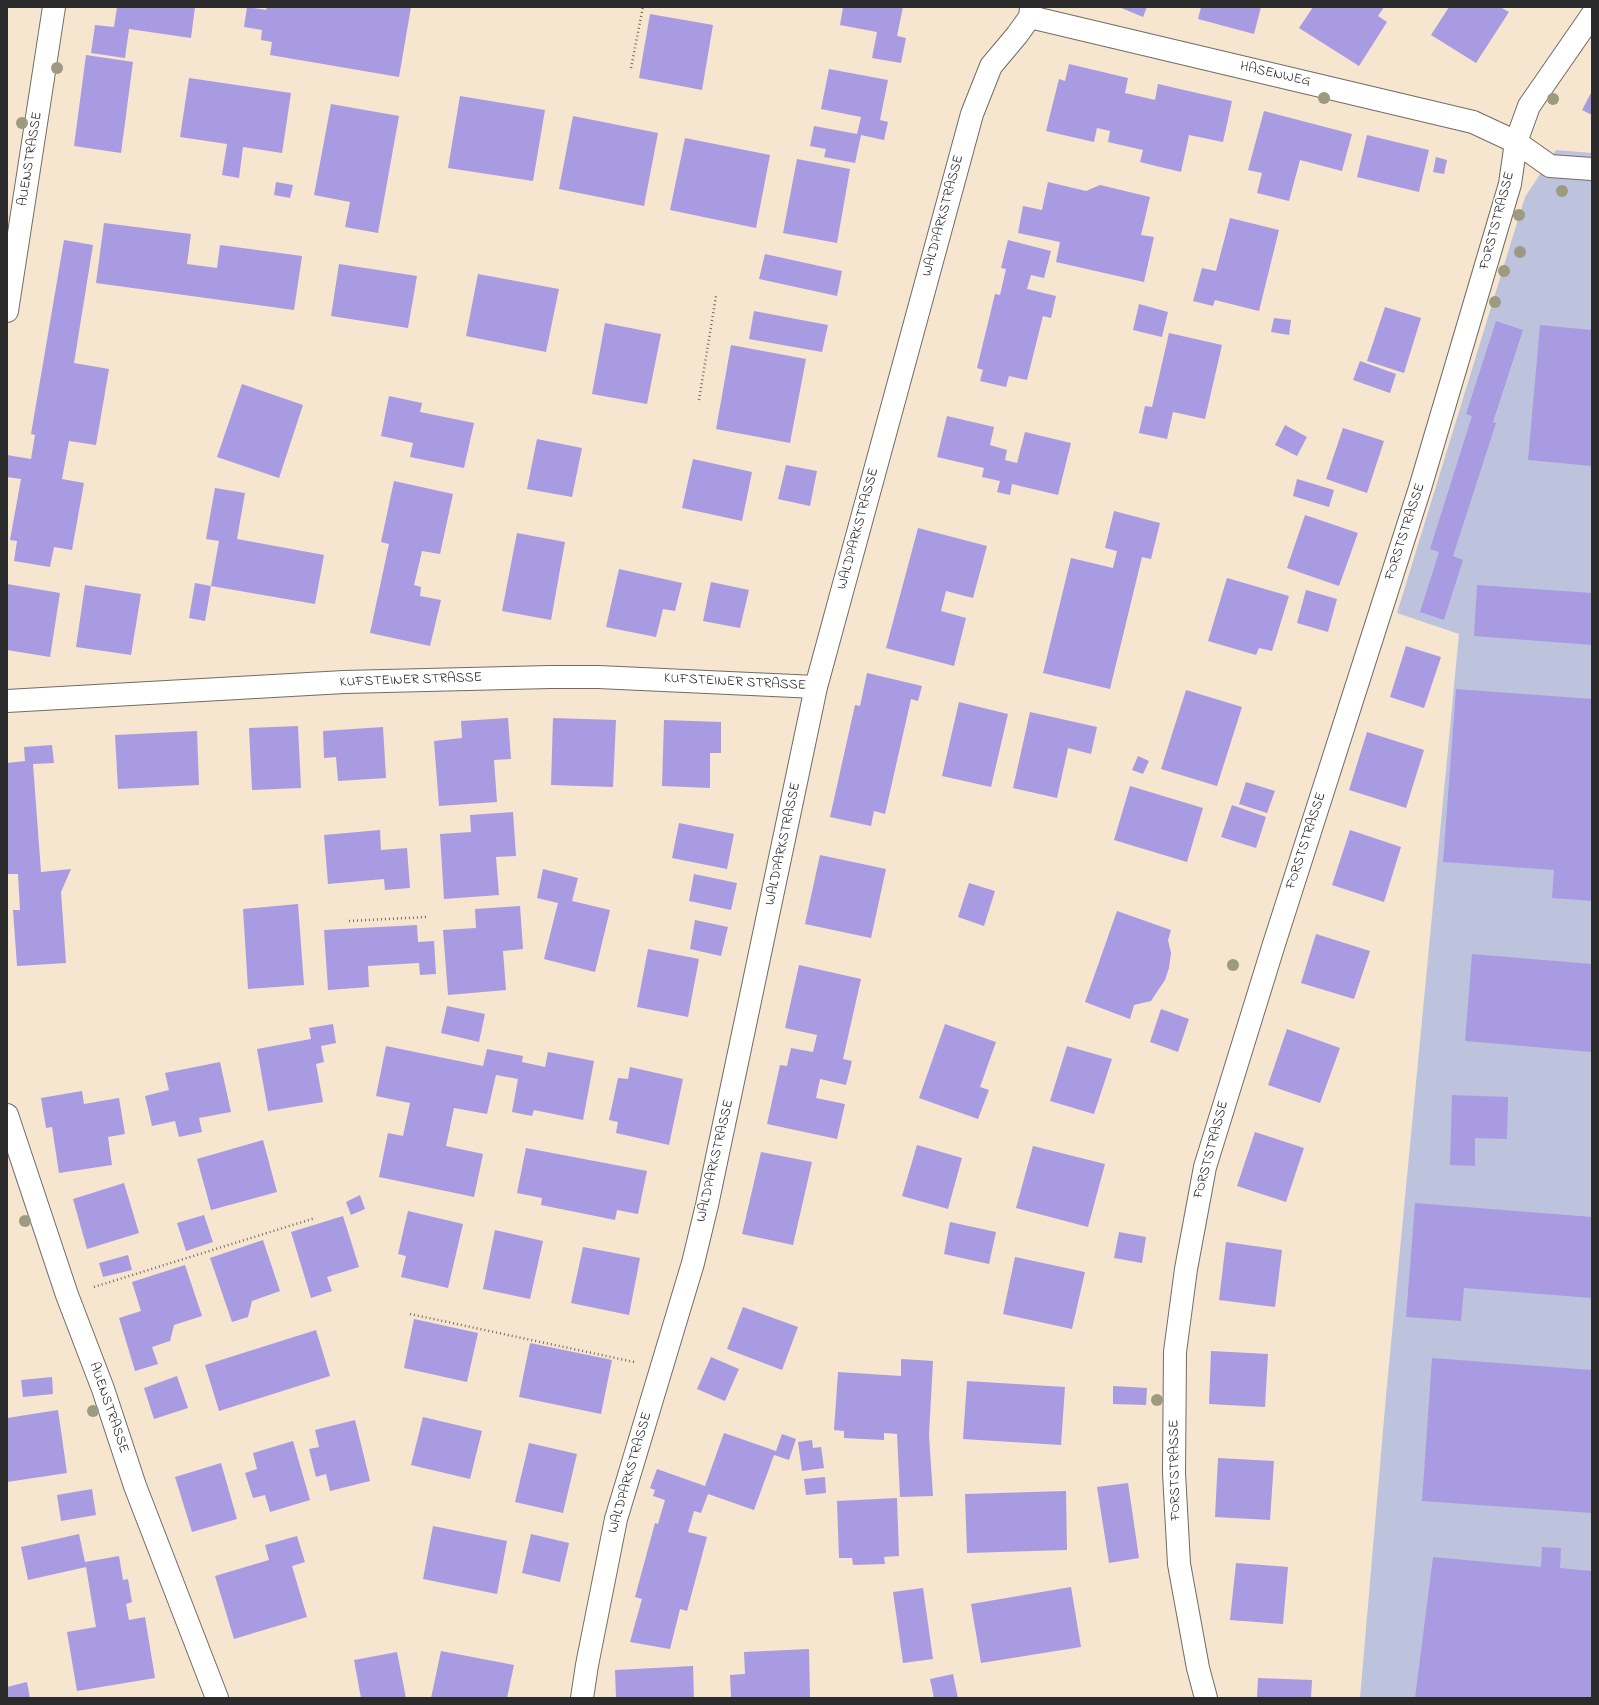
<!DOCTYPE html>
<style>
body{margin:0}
#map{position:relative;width:1599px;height:1705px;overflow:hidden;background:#f6e5cf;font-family:"Indie Flower",sans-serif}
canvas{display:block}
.frame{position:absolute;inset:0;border:8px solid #2b2b2b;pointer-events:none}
</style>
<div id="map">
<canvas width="1599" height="1705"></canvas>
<div class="frame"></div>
</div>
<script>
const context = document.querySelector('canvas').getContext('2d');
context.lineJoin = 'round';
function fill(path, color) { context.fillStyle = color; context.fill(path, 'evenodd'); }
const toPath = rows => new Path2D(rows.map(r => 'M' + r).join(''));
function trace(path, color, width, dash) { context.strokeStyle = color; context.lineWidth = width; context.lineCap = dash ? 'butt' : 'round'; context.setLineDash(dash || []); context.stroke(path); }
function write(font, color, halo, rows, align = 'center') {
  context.font = font + ' "Indie Flower",sans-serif'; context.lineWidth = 3; context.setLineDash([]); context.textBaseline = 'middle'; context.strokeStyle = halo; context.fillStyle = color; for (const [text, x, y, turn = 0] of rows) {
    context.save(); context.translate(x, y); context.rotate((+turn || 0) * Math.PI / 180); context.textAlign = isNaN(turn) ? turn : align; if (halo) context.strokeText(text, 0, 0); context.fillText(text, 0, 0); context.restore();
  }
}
const industrial = toPath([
 [1556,150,1592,153,1592,1698,1360,1698,1386,1396,1459,634,1397,613,1525,197]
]);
const building = toPath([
 [117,7,195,7,191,38,129,29,125,58,91,53,95,25,114,27],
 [247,7,266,10,267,7,411,7,399,77,270,55,272,42,261,40,262,30,244,27],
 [843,7,903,7,897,36,906,38,901,63,872,58,877,32,840,25],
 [1119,7,1147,7,1143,17],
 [1201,7,1261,7,1254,34,1198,19],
 [1313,7,1384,7,1378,16,1387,22,1359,66,1299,28],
 [1449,7,1500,7,1509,12,1476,63,1431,35],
 [650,14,713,25,702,90,639,78],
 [86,55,133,62,121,153,74,146],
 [1069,64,1128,78,1125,93,1155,100,1158,84,1232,101,1223,142,1189,135,1181,172,1140,162,1143,150,1108,142,1110,131,1097,128,1094,142,1046,131,1059,79,1065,81],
 [829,69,888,80,880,120,888,122,884,140,861,135,855,163,824,157,826,149,810,146,814,126,857,134,861,117,821,109],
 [189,78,291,93,282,153,243,147,239,178,222,175,227,144,180,137],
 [1592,91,1592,115,1582,110],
 [460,96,545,110,533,181,448,168],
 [331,104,399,116,378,233,345,227,350,202,314,195],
 [1264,111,1352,134,1342,171,1300,160,1289,201,1257,193,1262,173,1248,170],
 [573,116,658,133,644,206,559,189],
 [1367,135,1429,150,1419,192,1357,177],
 [685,138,770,155,756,228,670,210],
 [1436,157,1447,160,1444,174,1433,172],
 [797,159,850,169,837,243,783,233],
 [276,182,293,185,290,198,274,195],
 [1048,182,1086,191,1100,185,1150,197,1141,235,1154,237,1144,282,1056,262,1060,242,1018,233,1023,206,1042,210],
 [1230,218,1279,230,1259,311,1215,300,1213,306,1193,301,1202,268,1216,271],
 [104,223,191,234,187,264,217,268,220,245,302,256,294,310,96,283],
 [64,240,93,245,74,363,109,369,96,445,69,441,62,479,84,483,72,550,54,547,50,567,14,561,17,541,10,540,21,479,7,477,7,455,31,459,35,435,31,434],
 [1008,240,1051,251,1044,278,1031,275,1027,289,1056,296,1051,318,1043,316,1027,380,1009,376,1006,387,980,381,983,370,977,368,995,294,1000,295,1006,269,1001,268],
 [765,254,842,271,837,296,759,279],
 [339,264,417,276,408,328,331,316],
 [478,274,559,289,546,352,466,336],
 [1139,304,1168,312,1162,337,1133,330],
 [1385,307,1421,318,1404,373,1367,361],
 [754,311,828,325,822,352,749,339],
 [1274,318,1291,320,1289,335,1271,332],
 [1496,321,1523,330,1493,422,1496,423,1453,556,1463,560,1444,620,1420,612,1439,552,1430,549,1472,416,1466,414],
 [605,323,661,334,647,404,592,394],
 [1540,325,1592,330,1592,466,1528,460],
 [1169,333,1222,345,1205,419,1173,412,1167,439,1139,433,1145,406,1152,407],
 [731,345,806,359,790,443,716,429],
 [1360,361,1396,374,1390,393,1353,380],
 [242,384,303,405,279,478,217,457],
 [389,396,422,403,420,412,474,423,464,468,410,457,413,443,381,436],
 [947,416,994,427,990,445,1007,450,1005,460,1017,463,1025,432,1071,443,1058,495,1012,484,1010,495,997,492,1000,481,982,477,984,468,937,457],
 [1285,425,1307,437,1297,456,1275,445],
 [1343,428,1384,441,1367,493,1326,479],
 [537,439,582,448,572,497,527,489],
 [693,459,752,472,742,521,682,508],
 [786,465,817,471,810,506,778,499],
 [1297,479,1334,490,1329,507,1293,496],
 [394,481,453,494,440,554,422,551,414,585,421,587,420,596,441,600,430,646,370,633,389,544,381,542],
 [215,488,245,493,237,539,324,555,315,604,211,586,205,621,189,618,195,583,211,586,219,541,206,539],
 [1114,511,1160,523,1151,559,1142,557,1110,689,1043,673,1071,558,1113,568,1117,551,1105,548],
 [1305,515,1358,533,1339,586,1287,568],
 [918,528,987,546,973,598,946,591,941,611,966,618,954,666,886,648],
 [517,533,565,542,551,620,502,611],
 [619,569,682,583,675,611,663,609,656,637,606,627],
 [1227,578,1289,596,1272,651,1259,648,1256,655,1208,641],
 [711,582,749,590,740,628,703,621],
 [7,584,60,593,50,657,7,650],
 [85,585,141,594,131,655,76,647],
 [1477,585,1592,593,1592,645,1474,636],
 [1306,590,1337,599,1328,632,1297,623],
 [1406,646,1441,657,1424,708,1390,697],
 [867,673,922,686,918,701,911,699,885,814,874,811,871,826,830,817,855,705,860,706],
 [1456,689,1592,699,1592,901,1552,898,1554,870,1443,862],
 [1186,690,1242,707,1217,786,1161,769],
 [959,702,1008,714,991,787,942,776],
 [1030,712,1097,727,1091,754,1068,748,1057,798,1013,788],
 [508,718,511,759,494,760,497,802,439,806,434,741,462,738,461,721],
 [553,718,616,720,613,787,551,785],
 [664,720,721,722,721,753,710,753,710,788,662,786],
 [298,726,301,788,252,790,249,728],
 [383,727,386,778,338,781,336,757,324,758,323,731],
 [197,731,199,785,118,789,115,735],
 [1367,732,1424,750,1406,808,1349,790],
 [52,745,54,763,33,764,41,872,71,869,61,892,66,963,17,966,13,910,20,910,18,874,7,874,7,763,25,761,24,747],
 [1138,756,1149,761,1143,774,1132,770],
 [1246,782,1275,791,1267,813,1239,804],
 [1130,786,1203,808,1187,862,1114,840],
 [1232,805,1266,817,1256,848,1221,837],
 [513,812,516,856,496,857,499,895,444,899,440,834,471,832,470,815],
 [679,823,734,834,727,869,672,858],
 [380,830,381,850,407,848,410,888,385,890,384,879,328,884,324,835],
 [1350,830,1401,847,1384,902,1332,885],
 [820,855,886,869,871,938,805,924],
 [543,869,578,878,572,901,610,910,595,972,544,959,558,903,537,898],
 [694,874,737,883,731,910,689,901],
 [969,883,995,891,984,926,958,917],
 [298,904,304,985,248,989,243,909],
 [520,906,523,949,503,951,506,990,448,995,443,930,476,928,475,909],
 [1117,911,1171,930,1168,940,1171,953,1169,968,1165,980,1151,1001,1134,1005,1130,1019,1085,1002],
 [695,920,728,927,721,956,690,949],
 [417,925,418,942,434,941,436,974,420,975,419,963,368,966,369,987,328,990,324,930],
 [1316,934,1370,951,1354,999,1301,983],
 [648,949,699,959,688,1017,637,1007],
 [1472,954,1592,964,1592,1052,1465,1041],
 [799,965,861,979,843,1059,852,1061,846,1085,820,1079,816,1098,845,1104,837,1139,767,1124,780,1065,787,1066,791,1048,813,1052,817,1035,785,1028],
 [447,1006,485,1014,479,1042,441,1033],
 [1161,1009,1189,1019,1178,1052,1150,1042],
 [333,1024,336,1043,321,1046,324,1062,316,1064,323,1102,268,1111,257,1049,311,1039,309,1028],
 [945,1024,996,1042,980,1087,989,1090,978,1119,919,1098],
 [1287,1029,1340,1048,1320,1103,1268,1085],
 [386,1046,483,1066,487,1049,523,1056,522,1062,545,1067,548,1052,594,1061,583,1120,534,1110,532,1116,512,1112,518,1079,496,1075,487,1114,454,1108,446,1146,483,1154,474,1197,379,1177,388,1133,403,1136,410,1103,376,1096],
 [1067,1046,1112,1059,1094,1114,1050,1101],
 [220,1062,231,1112,199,1118,202,1132,179,1137,175,1121,152,1126,145,1096,169,1090,165,1073],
 [630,1067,683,1079,669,1145,616,1133,618,1122,609,1120,618,1078,628,1079],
 [82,1091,84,1104,119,1098,125,1134,108,1137,112,1165,59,1173,52,1127,46,1128,41,1098],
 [1452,1095,1508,1097,1507,1139,1475,1138,1475,1166,1450,1165],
 [1255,1132,1304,1148,1286,1202,1237,1186],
 [263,1140,277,1192,211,1210,197,1159],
 [917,1145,962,1158,948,1209,902,1196],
 [1033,1146,1105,1164,1088,1227,1016,1208],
 [526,1148,647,1171,638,1214,617,1210,615,1220,541,1205,542,1198,517,1193],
 [761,1152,812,1162,793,1245,742,1234],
 [124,1183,139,1233,87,1249,73,1199],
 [360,1195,365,1209,351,1215,346,1202],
 [1415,1203,1592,1217,1592,1298,1464,1288,1461,1321,1406,1317],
 [408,1211,463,1224,448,1288,401,1277,406,1256,398,1254],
 [204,1215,213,1242,186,1251,177,1223],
 [343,1216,359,1267,327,1277,332,1291,311,1298,291,1232],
 [950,1222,996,1232,989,1264,944,1254],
 [495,1230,543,1241,530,1299,483,1289],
 [1119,1232,1146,1237,1142,1263,1114,1258],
 [263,1240,280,1291,252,1301,248,1317,232,1322,210,1258],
 [1226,1242,1282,1250,1275,1307,1219,1300],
 [583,1247,640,1258,629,1315,571,1303],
 [128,1255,132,1270,103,1277,99,1263],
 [1015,1257,1085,1272,1072,1329,1003,1314],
 [185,1265,202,1316,174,1325,170,1341,152,1347,158,1364,135,1371,119,1318,141,1311,132,1282],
 [743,1307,798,1327,782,1370,727,1349],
 [414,1319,478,1333,467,1382,404,1368],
 [316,1330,330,1376,219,1411,205,1365],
 [530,1343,612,1360,601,1414,519,1397],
 [1211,1351,1268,1354,1265,1407,1209,1404],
 [711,1357,739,1369,725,1401,697,1389],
 [1432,1358,1592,1370,1592,1513,1422,1501],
 [901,1359,933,1361,929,1435,933,1496,900,1497,897,1434,884,1433,884,1440,844,1438,844,1431,834,1430,838,1372,901,1376],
 [177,1376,188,1408,154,1419,144,1388],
 [52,1377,53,1394,23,1397,21,1380],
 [967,1381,1065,1387,1061,1445,963,1439],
 [1113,1386,1147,1388,1146,1405,1113,1404],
 [58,1410,67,1473,7,1482,7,1418],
 [423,1417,482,1431,470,1479,411,1465],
 [355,1420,370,1481,330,1491,326,1474,316,1477,309,1449,319,1447,315,1430],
 [724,1433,776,1451,782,1434,796,1439,789,1460,774,1455,754,1510,708,1494,701,1513,694,1511,688,1532,707,1537,687,1611,680,1609,670,1649,630,1642,642,1599,635,1597,655,1523,658,1524,665,1500,653,1496,655,1490,650,1488,657,1469,705,1486],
 [812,1440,813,1448,821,1447,824,1468,802,1471,798,1442],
 [293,1441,310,1500,270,1512,265,1495,253,1498,245,1473,257,1469,253,1453],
 [529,1443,577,1454,563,1513,515,1502],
 [1218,1458,1274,1461,1270,1520,1215,1517],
 [221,1463,237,1519,192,1532,175,1477],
 [825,1477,826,1493,806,1495,804,1479],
 [1128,1483,1139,1558,1109,1563,1097,1487],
 [92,1489,96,1515,61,1521,57,1495],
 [1066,1491,1067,1550,967,1553,965,1494],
 [897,1498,899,1556,884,1557,885,1564,853,1565,852,1558,839,1558,837,1501],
 [433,1526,507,1541,497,1594,423,1579],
 [79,1534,85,1562,119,1556,123,1580,128,1579,132,1602,126,1604,129,1620,145,1617,155,1678,77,1691,67,1632,96,1627,86,1567,28,1580,21,1547],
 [531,1534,569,1543,560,1582,522,1573],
 [297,1536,305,1562,292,1566,307,1617,234,1639,215,1576,269,1560,265,1545],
 [1542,1547,1561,1548,1560,1568,1592,1571,1592,1698,1415,1698,1433,1557,1541,1567],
 [1236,1563,1288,1567,1283,1624,1230,1620],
 [1071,1587,1081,1647,981,1663,971,1604],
 [923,1588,933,1659,903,1663,893,1592],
 [809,1649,810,1698,731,1698,730,1675,745,1674,744,1652],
 [441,1651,514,1665,507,1698,431,1698],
 [397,1652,406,1698,361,1698,354,1660],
 [693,1666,694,1698,616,1698,615,1670],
 [953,1674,958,1698,934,1698,930,1679],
 [1258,1678,1312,1680,1311,1698,1257,1698],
 [27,1682,30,1698,7,1698,7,1687]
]);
const path = toPath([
 [631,68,643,7],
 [699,400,716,296],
 [349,921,426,917],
 [94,1287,315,1218],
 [410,1314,634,1362]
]);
const street = toPath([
 [1030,17,1473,122,1516,142,1550,166,1592,169],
 [7,311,54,7],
 [7,701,344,682,550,677,598,677,816,687],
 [7,1115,67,1295,103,1389,135,1486,217,1698],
 [582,1698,587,1665,616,1519,693,1263,707,1205,816,687,972,114,991,66,1017,35,1030,17,1031,7],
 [1206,1698,1198,1668,1179,1564,1174,1473,1175,1352,1186,1269,1205,1167,1274,944,1420,488,1510,184,1516,142,1529,106,1592,15]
]);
const trees = [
 [57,68],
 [1324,98],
 [1553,99],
 [22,123],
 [1562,191],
 [1519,215],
 [1520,252],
 [1504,271],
 [1495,302],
 [1233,965],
 [25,1221],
 [1157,1400],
 [93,1411]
];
const streetNames = [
 ["HASENWEG",1275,75,13],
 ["AUENSTRASSE",31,159,-81],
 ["WALDPARKSTRASSE",944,216,-75],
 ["FORSTSTRASSE",1498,221,-75],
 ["WALDPARKSTRASSE",859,529,-75],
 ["FORSTSTRASSE",1406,532,-72],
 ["KUFSTEINER STRASSE",411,681,-2],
 ["KUFSTEINER STRASSE",735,683,3],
 ["FORSTSTRASSE",1307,841,-72],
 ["WALDPARKSTRASSE",784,844,-78],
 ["FORSTSTRASSE",1212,1150,-75],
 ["WALDPARKSTRASSE",716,1161,-77],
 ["AUENSTRASSE",108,1408,71],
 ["FORSTSTRASSE",1176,1470,-91],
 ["WALDPARKSTRASSE",631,1473,-74]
];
fill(industrial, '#bec3dd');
fill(building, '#a99be2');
trace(street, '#726c64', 24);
trace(path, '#726c64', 2.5, [1, 3]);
trace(street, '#fff', 22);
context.fillStyle = '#9d9a81';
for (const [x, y] of trees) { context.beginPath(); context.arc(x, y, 6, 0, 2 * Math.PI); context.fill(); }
write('14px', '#2b2b2b', '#fff', streetNames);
</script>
